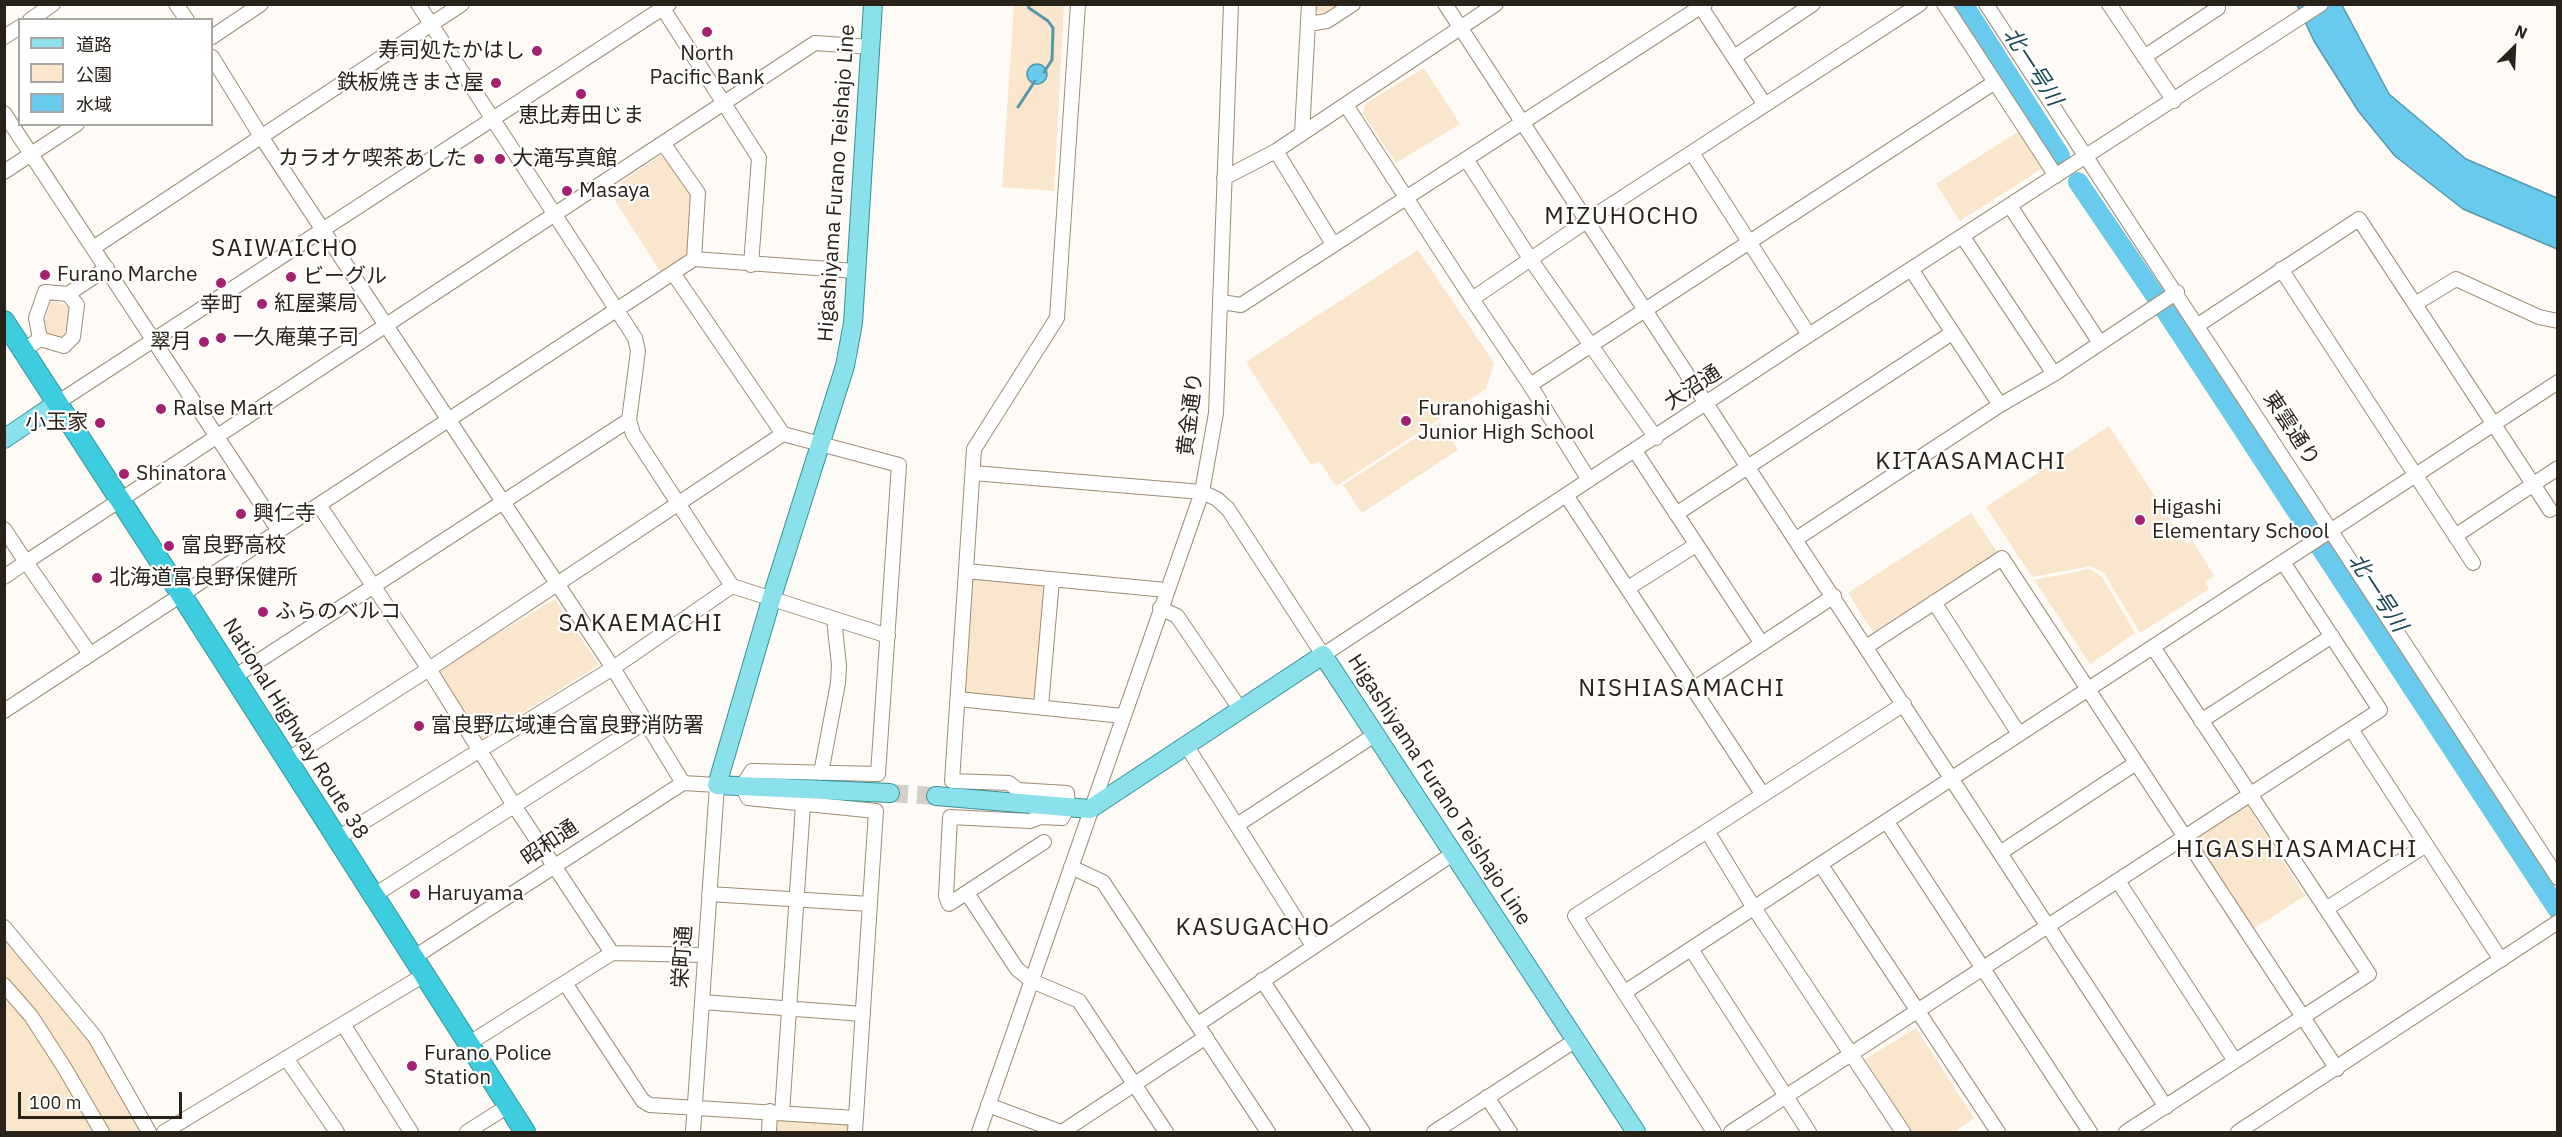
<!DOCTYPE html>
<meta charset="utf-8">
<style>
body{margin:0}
#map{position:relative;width:2562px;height:1137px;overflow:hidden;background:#fefaf5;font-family:"IBM Plex Sans","Noto Sans JP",sans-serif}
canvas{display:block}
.frame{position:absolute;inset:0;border:6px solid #292218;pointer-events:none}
.legend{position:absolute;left:18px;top:18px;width:195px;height:108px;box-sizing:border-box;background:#fff;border:2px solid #a9a7a3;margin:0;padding:8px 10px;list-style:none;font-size:18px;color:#292218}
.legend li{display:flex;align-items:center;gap:12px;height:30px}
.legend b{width:30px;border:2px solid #a9a7a3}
.north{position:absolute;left:2484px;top:18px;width:60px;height:60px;-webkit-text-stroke:4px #fff;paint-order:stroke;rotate:24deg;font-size:16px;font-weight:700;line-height:24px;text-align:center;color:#292218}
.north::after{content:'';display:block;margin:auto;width:21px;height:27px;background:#292218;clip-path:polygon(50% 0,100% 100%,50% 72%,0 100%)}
.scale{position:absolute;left:18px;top:1092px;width:164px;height:27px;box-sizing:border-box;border:3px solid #292218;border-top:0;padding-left:8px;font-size:18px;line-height:21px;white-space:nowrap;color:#292218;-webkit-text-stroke:4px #fff;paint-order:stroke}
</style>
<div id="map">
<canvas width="2562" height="1137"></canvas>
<div class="frame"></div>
<ul class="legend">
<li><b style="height:8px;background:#8be1eb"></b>道路</li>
<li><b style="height:16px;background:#f9e6cc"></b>公園</li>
<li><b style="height:16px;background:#68caec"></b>水域</li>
</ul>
<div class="north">N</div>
<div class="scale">100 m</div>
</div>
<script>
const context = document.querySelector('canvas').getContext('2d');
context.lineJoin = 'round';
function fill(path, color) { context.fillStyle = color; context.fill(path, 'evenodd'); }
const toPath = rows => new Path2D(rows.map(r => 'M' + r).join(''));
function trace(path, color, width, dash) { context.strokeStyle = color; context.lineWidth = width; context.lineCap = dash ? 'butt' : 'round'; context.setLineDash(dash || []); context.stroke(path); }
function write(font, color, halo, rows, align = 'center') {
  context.font = font + ' "IBM Plex Sans","Noto Sans JP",sans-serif'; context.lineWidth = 4.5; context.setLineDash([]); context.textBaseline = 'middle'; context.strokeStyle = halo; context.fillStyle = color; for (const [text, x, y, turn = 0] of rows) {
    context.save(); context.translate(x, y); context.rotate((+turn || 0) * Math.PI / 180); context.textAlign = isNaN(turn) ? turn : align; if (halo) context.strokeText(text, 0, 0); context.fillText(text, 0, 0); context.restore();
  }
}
const green = toPath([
 [1014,5,1064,5,1054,191,1002,187],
 [1316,5,1341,5,1325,16,1315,10],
 [1424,68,1460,124,1396,163,1363,114,1366,103],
 [2019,131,2043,168,1960,221,1936,184],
 [661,155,665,156,691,194,690,254,661,273,609,191],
 [1418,250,1494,363,1486,389,1336,486,1319,461,1311,465,1246,362],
 [51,300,72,307,63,339,41,333],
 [1440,422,1458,450,1362,513,1343,485],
 [2109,426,2186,544,2192,540,2214,576,2205,582,2209,589,2140,633,2104,573,2091,566,2032,577,1986,507],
 [1971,513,1997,552,1873,632,1848,593],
 [2090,569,2102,577,2135,633,2090,664,2034,580],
 [973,578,1044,584,1035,700,964,693],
 [555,599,599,665,482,738,438,670],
 [2247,805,2305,896,2253,929,2195,838],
 [4,927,67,1001,149,1132,5,1132],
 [1916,1028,1974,1118,1954,1132,1911,1132,1865,1059],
 [774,1117,851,1123,850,1132,773,1132]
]);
const water = toPath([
 [2297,5,2342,5,2389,94,2466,159,2557,198,2557,249,2463,209,2395,156,2359,112,2314,41,2297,5],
 '1027 74a10 10 0 1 1 20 0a10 10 0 1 1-20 0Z'
]);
const stream = toPath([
 [1028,4,1029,8,1048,21,1053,28,1052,60,1044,72],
 [1018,107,1035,81]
]);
const river = toPath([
 [1963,4,2060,156],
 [2078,182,2165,310,2558,910]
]);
const majorTunnel = toPath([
 [890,793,936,796]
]);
const minor = toPath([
 [176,4,187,20],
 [418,4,635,338,638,351,629,420,633,434,732,586],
 [660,4,759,158,751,265],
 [1445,4,2166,1107],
 [1699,4,1765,105],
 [1944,4,2056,176],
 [1986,4,2558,878],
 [2109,4,2174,101],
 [30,20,53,4],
 [1308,24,1327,21,1353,4],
 [4,37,20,27],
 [212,37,261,4],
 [212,57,262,138,613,668,683,783],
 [1734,57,1813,4],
 [2144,57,2218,8,2216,4],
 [1346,105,1472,299,1530,385,1589,480],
 [4,113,279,531],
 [1302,133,1309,4],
 [663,143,698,193,694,259],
 [1276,151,1333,244],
 [1692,153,1809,335],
 [1466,159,1531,260,1656,438],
 [4,172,77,124],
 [1224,178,1276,151,1496,4],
 [2010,206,2100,343],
 [1963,237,2054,374],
 [93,248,462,4],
 [1911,269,2000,405],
 [2281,269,2473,563],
 [673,273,783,434],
 [1472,299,1588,220,1920,4],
 [1221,302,1241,305,1705,4],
 [2415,304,2456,279,2539,317,2558,321],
 [2198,325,2359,219,2550,510],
 [40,339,64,346,73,337,77,305,68,294],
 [23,351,40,339,36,318,45,292,68,294,107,268],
 [1530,385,1995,82],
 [57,403,669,4],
 [1635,451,1762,644],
 [973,473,1202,492,1217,499,1228,509,1323,655,1809,335,2321,4],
 [1566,495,1763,795],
 [319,505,429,669,515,807,612,953],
 [1676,514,1952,333],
 [4,529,26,562,815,43,871,47],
 [2455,536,2558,468],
 [1796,539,2000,405,2054,374,2177,292],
 [966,571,1166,590],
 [4,577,26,562,90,654],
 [1628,588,1696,545],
 [1934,602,2019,734],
 [1160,608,1177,616,1240,709],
 [1866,647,2002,558,2337,1069],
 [234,677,629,420],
 [1692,690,1834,596],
 [958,699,1123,716],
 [1041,706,1052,580],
 [4,711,694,259,856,271],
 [2201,721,2332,636],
 [2351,729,2501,960],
 [1186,745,1313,946],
 [287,760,429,669,783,434,899,465,878,774,752,771,742,786,748,798,876,811,855,1132],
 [821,773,838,683,839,665,834,619],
 [1887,822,2090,1132],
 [1237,825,1376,734],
 [1707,831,1754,908,1903,1132],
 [336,839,613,668,732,586,888,636],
 [1044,842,949,904,946,896,950,817,1030,821,1040,817,1062,818,1068,806,1067,793,1018,790,1009,783,952,781,974,449,1057,318,1078,4],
 [2000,853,2136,763],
 [1821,865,1998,1132],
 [1071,867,1103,882,1268,1132],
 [2118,881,2235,1061],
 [967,893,1017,969,1032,981,1079,1001,1166,1132],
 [709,894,870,904],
 [373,896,645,722],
 [2326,909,2426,845],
 [4,927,95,1037,149,1132],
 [1691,949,1809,1132],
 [413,958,683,783,717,785,693,1132],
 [1262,980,1363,1132],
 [565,983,643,1101,650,1105,856,1118],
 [4,985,31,1016,64,1067,102,1132],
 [1625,992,2558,382],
 [702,1002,863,1014],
 [343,1024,411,1132],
 [1198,1024,1454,853],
 [468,1044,612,953,704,955],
 [286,1058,337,1132],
 [1487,1097,1510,1132],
 [988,1105,1061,1132],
 [782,1113,803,805],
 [164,1132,424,975],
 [467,1132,508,1106],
 [769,1132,770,1111],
 [979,1132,1202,492,1216,413,1231,4],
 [1062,1132,1206,1037],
 [1434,1132,1576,1040],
 [1714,1132,1575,916,1904,704],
 [1731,1132,2380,710,2283,562],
 [2126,1132,2369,974,2153,647],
 [2238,1132,2558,922]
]);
const major = toPath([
 [873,4,853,323,845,366,771,600,717,785,890,793],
 [4,439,57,403],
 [936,796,1090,809,1323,655,1636,1132]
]);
const highway = toPath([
 [4,321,172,580,525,1132]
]);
const markers = [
 [707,32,6,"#a32170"],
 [537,51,6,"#a32170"],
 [496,83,6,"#a32170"],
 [581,94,6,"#a32170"],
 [479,159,6,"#a32170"],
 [500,159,6,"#a32170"],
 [567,191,6,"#a32170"],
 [45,275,6,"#a32170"],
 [291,277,6,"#a32170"],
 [221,283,6,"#a32170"],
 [262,304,6,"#a32170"],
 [221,338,6,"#a32170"],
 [204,342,6,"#a32170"],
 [161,409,6,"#a32170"],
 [1406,421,6,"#a32170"],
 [100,423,6,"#a32170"],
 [124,474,6,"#a32170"],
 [241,514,6,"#a32170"],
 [2140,520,6,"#a32170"],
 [169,546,6,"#a32170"],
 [97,578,6,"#a32170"],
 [263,612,6,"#a32170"],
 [419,726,6,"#a32170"],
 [415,894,6,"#a32170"],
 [412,1066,6,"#a32170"]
];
const poiNames = [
 ["寿司処たかはし",525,51,"right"],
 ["North",707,54,"center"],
 ["Pacific Bank",707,78,"center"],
 ["鉄板焼きまさ屋",484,83,"right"],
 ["恵比寿田じま",581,116,"center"],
 ["カラオケ喫茶あした",467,159,"right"],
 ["大滝写真館",512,159],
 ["Masaya",579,191],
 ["Furano Marche",57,275],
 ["ビーグル",303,277],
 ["紅屋薬局",274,304],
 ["幸町",221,305,"center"],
 ["一久庵菓子司",233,338],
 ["翠月",192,342,"right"],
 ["Ralse Mart",173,409],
 ["Furanohigashi",1418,409],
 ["Junior High School",1418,433],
 ["小玉家",88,423,"right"],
 ["Shinatora",136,474],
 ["Higashi",2152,508],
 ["Elementary School",2152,532],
 ["興仁寺",253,514],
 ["富良野高校",181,546],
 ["北海道富良野保健所",109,578],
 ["ふらのベルコ",275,612],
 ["富良野広域連合富良野消防署",431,726],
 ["Haruyama",427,894],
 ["Furano Police",424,1054],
 ["Station",424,1078]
];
const streetNames = [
 ["Higashiyama Furano Teishajo Line",837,183,-86],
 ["大沼通",1693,388,-33],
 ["黄金通り",1191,414,-83],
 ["東雲通り",2291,429,57],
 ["National Highway Route 38",295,729,58],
 ["Higashiyama Furano Teishajo Line",1439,790,57],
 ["昭和通",550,843,-34],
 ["栄町通",683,957,-86]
];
const waterNames = [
 ["北一号川",2032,67,57],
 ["北一号川",2377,593,57]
];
const quarterNames = [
 ["MIZUHOCHO",1622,217],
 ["SAIWAICHO",285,249],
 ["KITAASAMACHI",1971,462],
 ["SAKAEMACHI",641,624],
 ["NISHIASAMACHI",1682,689],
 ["HIGASHIASAMACHI",2297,850],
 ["KASUGACHO",1253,928]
];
fill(green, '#f9e6cc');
fill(water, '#68caec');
trace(water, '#5598ac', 1.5);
trace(stream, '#5598ac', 3);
trace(river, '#68caec', 20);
trace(majorTunnel, '#d3cfc9', 18, [18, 9]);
trace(minor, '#9e8c73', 16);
trace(major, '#369199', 20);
trace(highway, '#369199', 22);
trace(minor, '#fff', 14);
trace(major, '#8be1eb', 18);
trace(highway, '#3dcdde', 20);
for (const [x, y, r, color] of markers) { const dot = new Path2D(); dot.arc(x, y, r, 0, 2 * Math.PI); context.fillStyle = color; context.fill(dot); trace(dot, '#fff', 2); }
write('21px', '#292218', '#fff', poiNames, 'left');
write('21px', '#292218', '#fff', streetNames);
write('italic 22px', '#1c4755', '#fff', waterNames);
context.letterSpacing = '1.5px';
write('24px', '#292218', '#fff', quarterNames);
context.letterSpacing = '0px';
</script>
